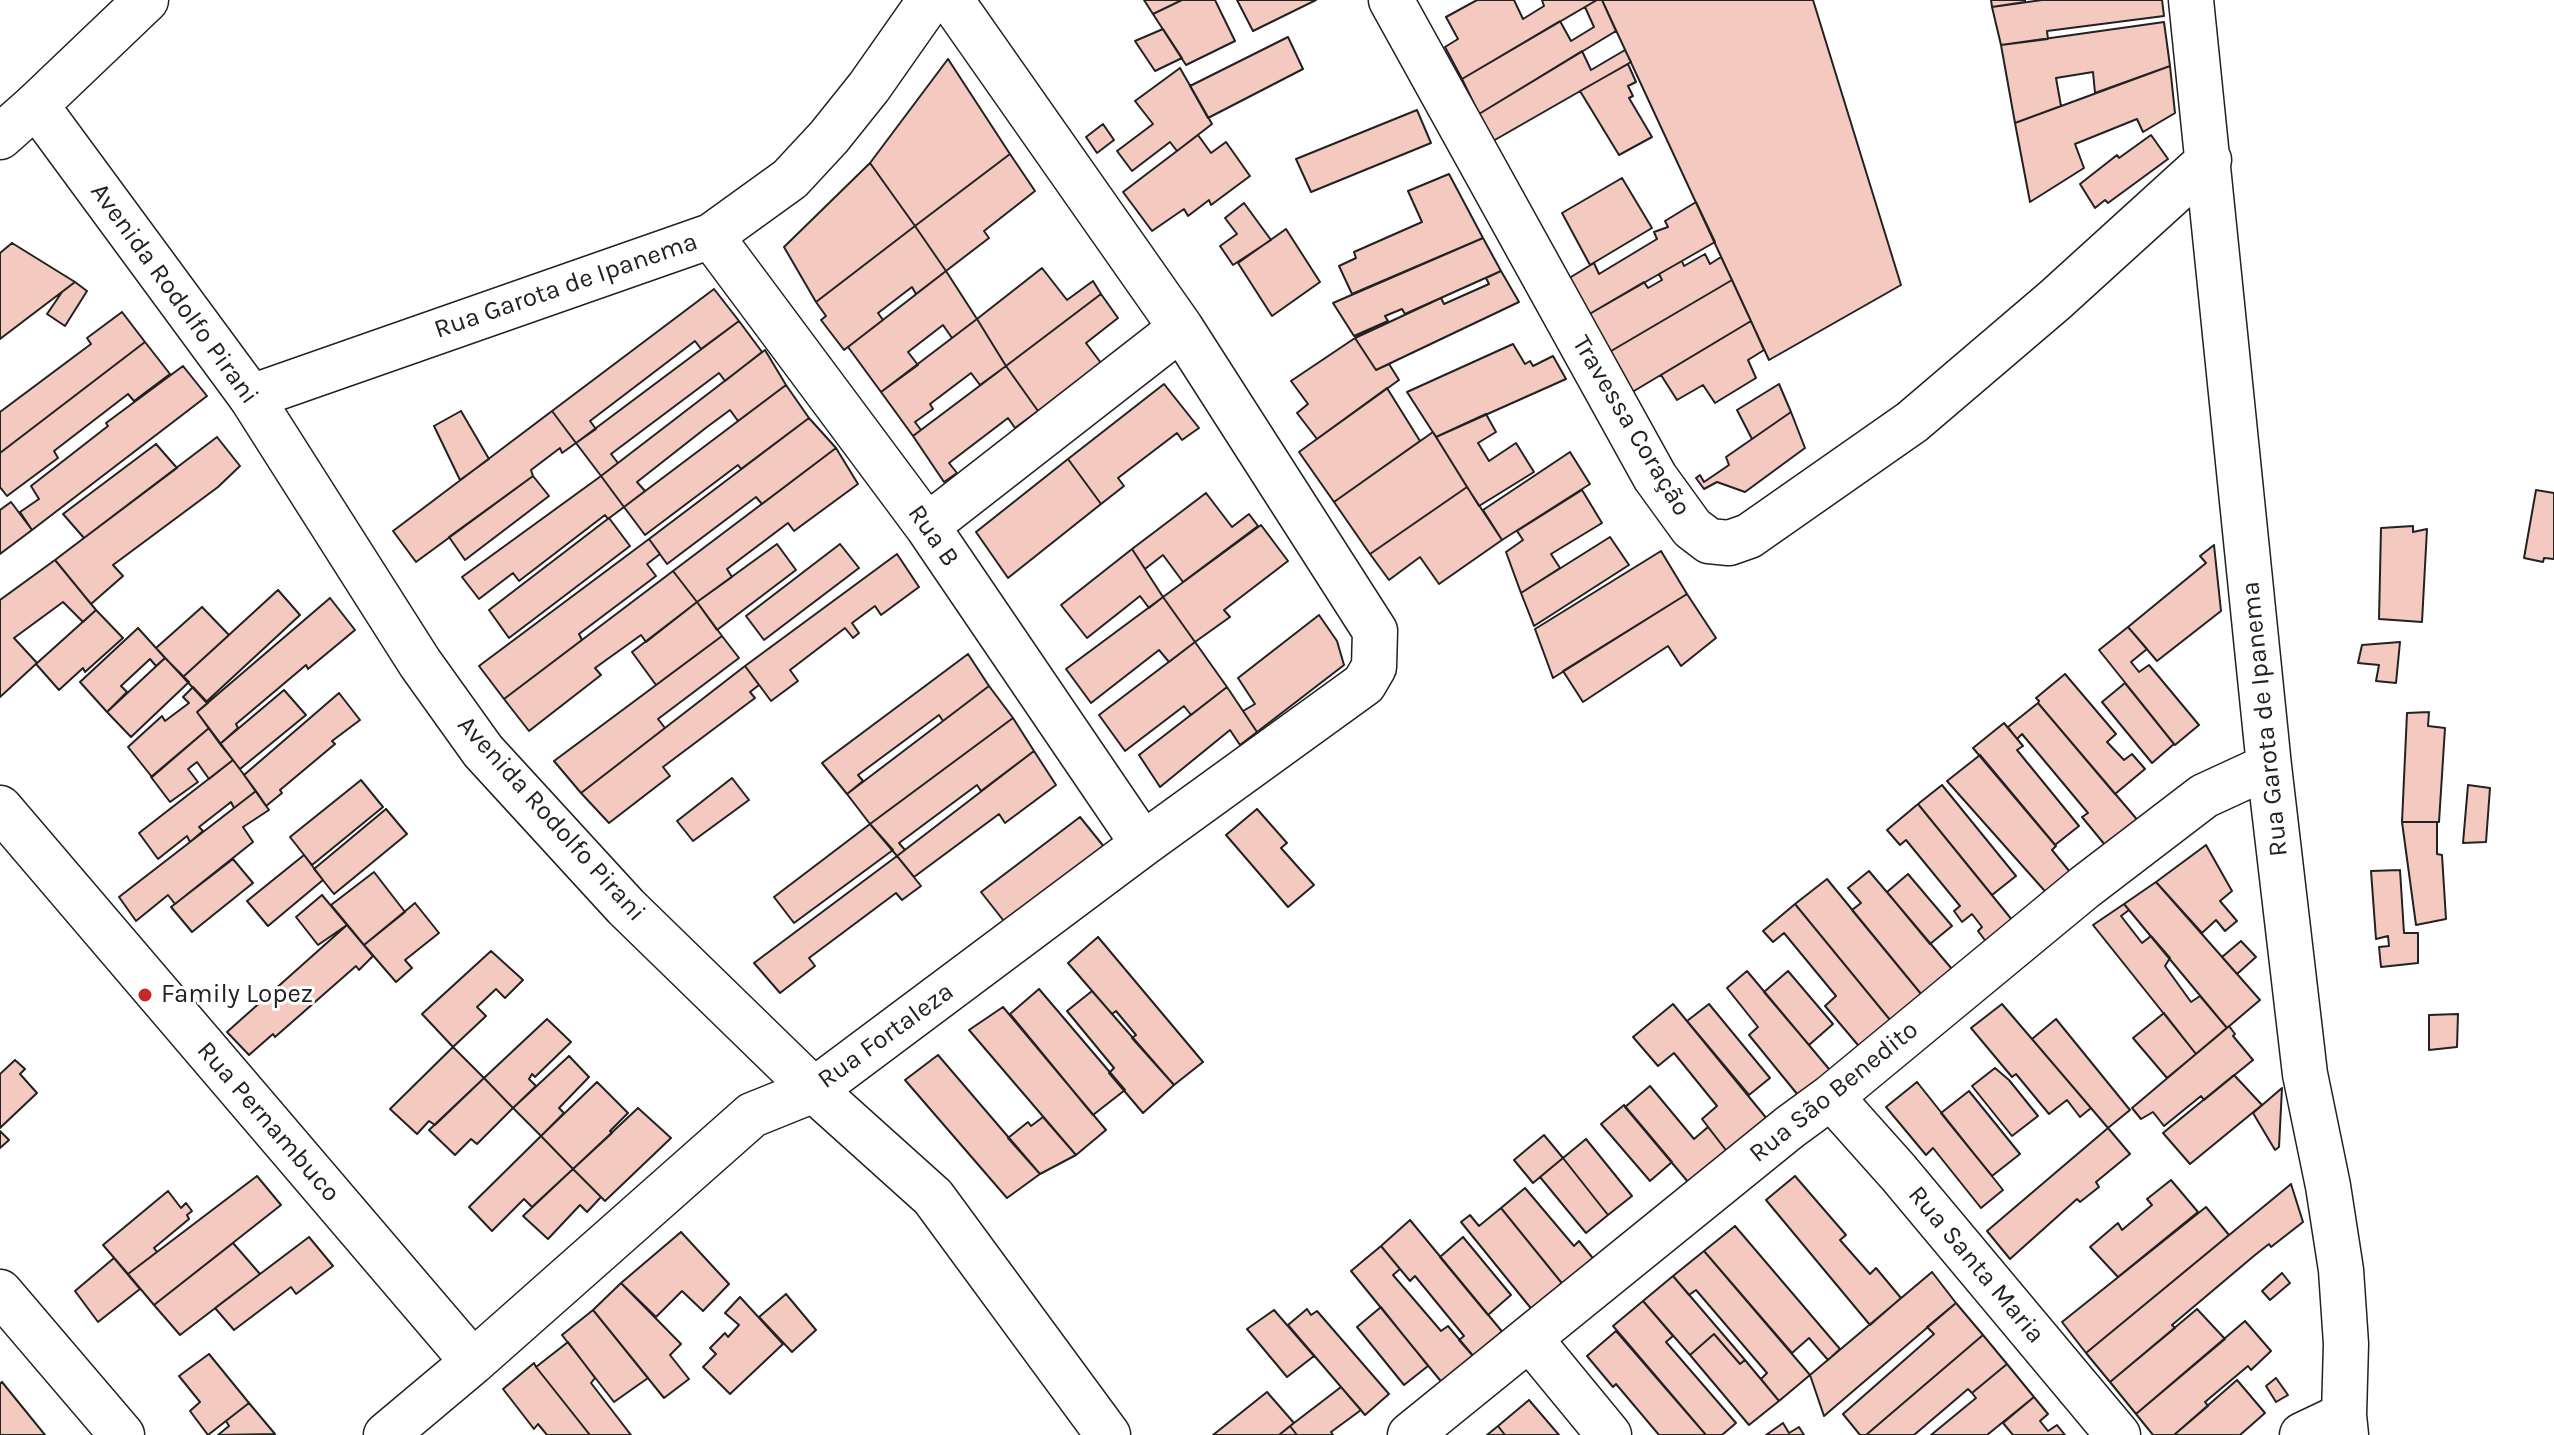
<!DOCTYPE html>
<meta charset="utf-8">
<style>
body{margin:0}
canvas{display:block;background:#fff}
</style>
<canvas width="2554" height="1435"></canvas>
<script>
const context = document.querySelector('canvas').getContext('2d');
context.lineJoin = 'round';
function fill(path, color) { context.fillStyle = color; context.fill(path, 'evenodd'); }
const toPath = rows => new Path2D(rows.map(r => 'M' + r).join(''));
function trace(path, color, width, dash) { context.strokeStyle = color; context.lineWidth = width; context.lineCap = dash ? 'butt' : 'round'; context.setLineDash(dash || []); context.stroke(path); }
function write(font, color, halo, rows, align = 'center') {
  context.font = font + ' Karla,sans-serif'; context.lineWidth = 6; context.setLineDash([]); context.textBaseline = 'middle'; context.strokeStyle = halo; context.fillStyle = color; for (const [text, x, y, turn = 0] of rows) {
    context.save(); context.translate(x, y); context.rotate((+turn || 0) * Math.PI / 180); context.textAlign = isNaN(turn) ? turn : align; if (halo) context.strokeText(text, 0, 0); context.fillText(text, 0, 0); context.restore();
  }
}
const building = toPath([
 [1144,0,1182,0,1153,14,1144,0],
 [1182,0,1215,0,1235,41,1186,65,1153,14,1182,0],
 [1237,0,1316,0,1253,31,1237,0],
 [1477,0,1514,0,1523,19,1544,6,1542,0,1597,0,1462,79,1445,47,1458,39,1446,17,1477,0],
 [1597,0,1602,0,1616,31,1479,114,1462,79,1560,21,1571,41,1594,27,1585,7,1597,0],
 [1602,0,1813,0,1901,285,1769,360,1602,0],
 [1991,0,2025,0,2025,2,1992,7,1991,0],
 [2042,0,2162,0,2164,16,2047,31,2048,39,2001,45,1992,7,2042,0],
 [2164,22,2170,66,2095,93,2093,72,2056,78,2061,106,2015,123,2001,45,2164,22],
 [1163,29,1182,58,1155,71,1135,41,1163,29],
 [1288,37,1303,69,1208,118,1190,86,1288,37],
 [1625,50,1631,62,1493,141,1479,114,1582,51,1591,70,1625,50],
 [948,59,1010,154,915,226,870,163,948,59],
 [1628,64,1636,82,1628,86,1633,96,1629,98,1652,137,1619,155,1580,91,1628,64],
 [2170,66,2175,113,2143,132,2137,119,2075,144,2084,168,2030,202,2015,123,2170,66],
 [1180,68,1212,124,1177,151,1170,142,1132,171,1117,151,1153,124,1135,101,1180,68],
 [1417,110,1431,143,1311,192,1296,159,1417,110],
 [1103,124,1114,140,1097,153,1086,137,1103,124],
 [1198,135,1211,153,1226,142,1250,176,1211,205,1209,200,1188,216,1184,209,1152,231,1123,192,1198,135],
 [2151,135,2168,159,2108,203,2105,200,2095,208,2080,184,2117,155,2119,158,2151,135],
 [1010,154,1035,191,984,231,989,238,946,271,915,226,1010,154],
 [870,163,915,226,816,302,784,247,870,163],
 [1449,174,1483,238,1352,294,1339,266,1356,258,1354,252,1422,222,1408,191,1449,174],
 [1622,178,1652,228,1590,265,1562,213,1622,178],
 [1696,202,1715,242,1586,316,1566,280,1594,263,1599,274,1657,239,1654,232,1668,227,1665,221,1696,202],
 [1244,203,1271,240,1233,265,1220,246,1237,234,1225,218,1244,203],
 [915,226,946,271,916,294,912,287,878,313,883,320,844,350,821,320,826,316,816,302,915,226],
 [1286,229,1320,282,1272,316,1238,263,1286,229],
 [1483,238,1501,271,1405,314,1402,309,1385,316,1388,321,1354,336,1333,303,1483,238],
 [12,243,75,282,0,339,0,253,12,243],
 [1705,254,1710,264,1721,257,1732,280,1606,354,1586,316,1644,282,1648,288,1662,280,1659,274,1682,261,1684,266,1705,254],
 [1042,268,1067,300,1093,281,1101,294,1006,366,977,319,1042,268],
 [946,271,977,319,952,338,943,325,908,352,918,365,881,392,848,347,946,271],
 [1501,271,1519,302,1376,370,1355,338,1441,298,1444,304,1489,284,1486,278,1501,271],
 [1732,280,1751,321,1629,394,1606,354,1732,280],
 [75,282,87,291,65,326,47,314,62,292,75,282],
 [714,289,739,321,701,349,695,341,590,421,596,429,576,443,552,411,714,289],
 [1101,294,1118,318,1086,343,1101,363,1038,411,1006,366,1101,294],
 [122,312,145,342,0,453,0,412,91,344,87,338,122,312],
 [977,319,1006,366,980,385,971,373,930,404,933,409,915,422,921,430,913,436,881,392,977,319],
 [739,321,762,352,725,381,719,373,611,454,618,463,601,476,576,443,739,321],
 [1751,321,1764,350,1748,360,1756,378,1715,403,1703,385,1677,400,1661,375,1751,321],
 [1355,338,1376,370,1389,364,1399,380,1317,439,1297,413,1308,404,1291,381,1355,338],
 [145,342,170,374,134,401,128,394,54,451,58,458,7,496,0,487,0,453,145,342],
 [1513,344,1525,364,1530,361,1533,366,1553,356,1566,379,1436,437,1407,392,1513,344],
 [765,350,786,385,738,421,730,410,707,427,637,482,645,491,624,507,601,476,765,350],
 [183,366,207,396,32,530,20,512,39,499,31,486,108,426,106,423,183,366],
 [1006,366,1038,411,1015,428,1008,418,949,463,957,473,944,482,913,436,1006,366],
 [1164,384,1199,428,1182,440,1177,433,1118,478,1124,486,1101,504,1068,459,1164,384],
 [1779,384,1791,412,1752,439,1737,410,1779,384],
 [786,385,809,418,741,469,738,465,645,535,624,507,786,385],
 [1387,388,1420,441,1334,502,1299,452,1387,388],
 [461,411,489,459,460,480,434,426,461,411],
 [552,411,576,443,562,453,560,448,531,470,533,476,416,562,393,531,552,411],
 [1791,412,1805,448,1745,492,1717,482,1704,489,1696,478,1700,475,1704,482,1729,465,1726,457,1791,412],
 [1486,414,1496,432,1478,443,1489,461,1516,443,1534,472,1479,506,1436,437,1486,414],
 [809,418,836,448,762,504,756,497,667,564,649,539,809,418],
 [1433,432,1467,487,1370,554,1334,502,1433,432],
 [217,437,240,466,218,487,113,565,123,576,91,604,55,560,217,437],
 [156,444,177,468,84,538,63,514,156,444],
 [836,448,858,484,794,531,788,523,727,569,732,577,697,602,673,571,836,448],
 [1570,452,1590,484,1502,540,1483,510,1570,452],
 [1068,459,1101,504,1008,578,976,532,1068,459],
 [533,476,549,496,465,560,449,537,533,476],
 [601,476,624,507,608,519,605,515,519,581,513,573,479,599,462,577,601,476],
 [1467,487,1502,540,1439,584,1420,557,1389,580,1370,554,1467,487],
 [1582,490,1602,523,1551,554,1560,568,1521,593,1506,552,1523,540,1517,531,1582,490],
 [2536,490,2554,493,2554,559,2544,558,2543,562,2524,558,2536,490],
 [1206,493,1232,527,1249,514,1258,526,1183,582,1163,555,1145,569,1132,549,1206,493],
 [11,502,32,530,0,554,0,510,11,502],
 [609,518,630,546,509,638,489,610,609,518],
 [1261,525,1288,561,1224,610,1230,617,1195,642,1163,597,1261,525],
 [2413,526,2413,532,2427,529,2422,622,2379,619,2381,528,2413,526],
 [1610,537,1629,565,1534,626,1521,593,1610,537],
 [649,539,660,554,647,564,656,576,579,634,582,640,504,699,479,666,649,539],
 [777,544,796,570,717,630,697,602,777,544],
 [840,544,859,568,764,640,746,616,840,544],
 [2214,545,2221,611,2157,661,2128,627,2206,563,2200,556,2214,545],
 [1132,549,1163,597,1149,608,1140,596,1087,638,1061,605,1132,549],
 [1661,551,1687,594,1553,678,1535,629,1661,551],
 [897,554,919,587,881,615,875,606,852,623,859,633,853,638,845,628,790,670,798,681,771,701,745,666,897,554],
 [55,560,96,610,83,622,63,602,14,638,37,663,0,697,0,600,55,560],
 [673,571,697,602,646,642,641,635,595,668,601,675,529,731,504,699,673,571],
 [278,590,300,615,206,702,183,677,278,590],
 [1687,594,1716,638,1681,666,1668,646,1583,702,1563,671,1687,594],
 [1163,597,1195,642,1169,662,1159,650,1091,703,1066,669,1163,597],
 [330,598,355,630,308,669,306,665,236,724,238,728,220,744,197,712,330,598],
 [697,602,722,636,656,685,632,652,697,602],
 [202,607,229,635,183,677,156,648,202,607],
 [96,610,123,638,85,672,83,668,59,690,36,664,96,610],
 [1319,615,1337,641,1344,665,1257,732,1243,711,1255,704,1238,678,1319,615],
 [2128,627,2147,649,2131,662,2139,672,2149,665,2199,725,2175,745,2099,650,2128,627],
 [138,628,165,658,156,666,150,659,121,686,127,692,107,712,80,682,138,628],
 [722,636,739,658,658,719,665,728,581,793,554,761,722,636],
 [1195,642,1227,687,1191,715,1184,706,1125,751,1099,715,1195,642],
 [2400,642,2396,683,2376,681,2379,665,2358,663,2362,645,2400,642],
 [968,654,989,686,943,721,939,715,858,775,863,781,847,794,822,763,968,654],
 [165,658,189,682,131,737,107,712,165,658],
 [745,666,759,685,750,692,755,698,663,767,670,776,609,823,581,793,745,666],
 [2065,674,2116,734,2107,742,2124,760,2132,754,2145,769,2115,794,2038,703,2039,701,2036,698,2065,674],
 [2125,683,2174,744,2152,763,2102,702,2125,683],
 [989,686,1013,718,870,824,847,794,989,686],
 [193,687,208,703,197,712,209,728,152,777,128,747,162,716,165,721,189,703,183,697,193,687],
 [1227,687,1257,732,1240,745,1230,730,1160,787,1139,755,1227,687],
 [284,690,306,715,240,769,220,744,284,690],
 [339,693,360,720,332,741,335,744,280,790,282,793,266,806,244,775,339,693],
 [2038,703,2140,823,2110,851,2082,817,2088,813,2022,734,2017,739,2008,727,2038,703],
 [2429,712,2428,726,2445,728,2439,822,2402,822,2407,713,2429,712],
 [1013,718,1034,751,981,791,977,785,899,843,905,850,897,856,870,824,1013,718],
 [2004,723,2023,746,2017,750,2079,826,2055,845,1973,748,2004,723],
 [209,728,233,760,209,779,197,762,188,769,198,782,170,802,151,777,209,728],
 [1034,751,1056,785,1005,823,999,814,914,877,897,856,1034,751],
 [1980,755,2056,846,2052,850,2075,878,2051,898,1947,781,1980,755],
 [233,760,256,791,234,808,231,802,199,827,203,831,190,842,187,836,158,859,139,833,233,760],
 [732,778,749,800,693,841,677,821,732,778],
 [361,780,383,807,312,865,290,837,361,780],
 [1942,785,2016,876,1992,895,1918,804,1942,785],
 [2468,785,2490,788,2486,842,2463,843,2468,785],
 [256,791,269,810,243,827,253,842,175,904,168,895,136,921,119,897,256,791],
 [1918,804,2017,926,1990,947,1978,931,1982,927,1972,914,1962,922,1954,911,1960,906,1906,840,1900,845,1887,830,1918,804],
 [386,809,407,834,334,894,314,869,386,809],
 [1257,809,1287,843,1281,848,1314,885,1288,907,1226,835,1257,809],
 [1080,817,1105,848,1007,925,981,892,1080,817],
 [2402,822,2437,822,2437,854,2442,855,2446,919,2416,925,2402,822],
 [870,824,893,850,794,923,774,897,870,824],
 [2206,845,2232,891,2220,901,2237,921,2225,931,2216,920,2202,933,2156,882,2206,845],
 [304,855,323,880,268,926,247,901,304,855],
 [897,856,921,886,902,900,896,893,809,958,815,966,780,993,754,963,897,856],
 [233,859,253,883,192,932,171,907,233,859],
 [2400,870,2404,933,2418,933,2418,963,2381,967,2379,947,2389,946,2388,936,2376,939,2371,871,2400,870],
 [1869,871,1957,975,1926,1000,1852,910,1861,903,1848,888,1869,871],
 [374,872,405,912,364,945,331,905,374,872],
 [1908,874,1952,926,1930,944,1887,892,1908,874],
 [1827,879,1926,1000,1895,1026,1795,904,1827,879],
 [2156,882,2260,1000,2227,1028,2124,904,2156,882],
 [322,895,347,925,318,945,296,917,322,895],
 [415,903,439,933,405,960,412,968,396,982,364,945,415,903],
 [1795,904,1895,1026,1863,1051,1825,1006,1836,996,1784,933,1773,942,1763,931,1795,904],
 [2124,904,2129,910,2121,916,2142,943,2151,936,2170,958,2165,966,2191,1002,2200,996,2227,1028,2196,1054,2093,925,2124,904],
 [347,925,373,956,359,970,356,966,275,1037,273,1034,249,1055,227,1032,347,925],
 [1098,937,1203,1062,1174,1085,1132,1038,1136,1035,1116,1011,1112,1014,1068,963,1098,937],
 [2241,941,2256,957,2237,974,2222,957,2241,941],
 [491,951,523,980,505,998,496,989,477,1007,486,1016,453,1047,422,1014,491,951],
 [1747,971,1834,1075,1802,1100,1749,1035,1758,1027,1727,988,1747,971],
 [1788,971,1833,1024,1809,1045,1764,992,1788,971],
 [1039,989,1125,1090,1093,1115,1010,1014,1039,989],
 [1092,991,1174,1085,1143,1113,1109,1073,1114,1068,1067,1011,1092,991],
 [1673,1004,1772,1125,1732,1158,1702,1119,1717,1106,1674,1053,1658,1066,1633,1037,1673,1004],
 [1709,1004,1770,1078,1749,1095,1687,1021,1709,1004],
 [2002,1004,2091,1108,2080,1117,2067,1100,2049,1114,2016,1074,2012,1077,1971,1028,2002,1004],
 [1003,1007,1106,1130,1076,1155,969,1030,1003,1007],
 [2164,1013,2196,1054,2167,1078,2133,1038,2164,1013],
 [2458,1014,2457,1047,2429,1050,2429,1015,2458,1014],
 [547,1019,571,1042,535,1077,532,1074,529,1079,536,1086,513,1108,484,1078,547,1019],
 [2056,1019,2130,1110,2108,1128,2032,1039,2056,1019],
 [2229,1026,2235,1034,2233,1036,2253,1060,2204,1100,2201,1096,2164,1126,2153,1112,2141,1119,2132,1108,2229,1026],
 [453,1047,484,1078,435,1125,429,1121,417,1134,390,1109,453,1047],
 [938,1055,1040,1174,1007,1198,905,1080,938,1055],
 [569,1056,589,1077,559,1108,564,1113,541,1136,513,1108,569,1056],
 [15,1060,25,1069,20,1074,37,1093,0,1128,0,1074,15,1060],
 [1995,1068,2009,1080,2038,1116,2012,1136,1972,1086,1995,1068],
 [2234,1075,2262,1105,2190,1164,2163,1133,2234,1075],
 [484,1078,513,1108,477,1144,471,1139,455,1155,429,1130,484,1078],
 [597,1082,628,1113,610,1131,612,1133,573,1169,541,1136,597,1082],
 [1917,1082,2003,1190,1981,1208,1933,1148,1926,1155,1886,1107,1917,1082],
 [1650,1086,1694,1139,1708,1127,1732,1158,1694,1189,1625,1107,1650,1086],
 [2282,1088,2279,1147,2275,1150,2253,1113,2282,1088],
 [1969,1091,2020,1154,1992,1176,1941,1113,1969,1091],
 [1624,1105,1672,1162,1650,1181,1601,1124,1624,1105],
 [638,1108,671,1138,605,1201,573,1169,638,1108],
 [1043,1117,1076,1155,1040,1174,1008,1138,1028,1122,1031,1126,1043,1117],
 [2108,1128,2130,1154,2096,1182,2099,1187,2080,1202,2077,1199,2010,1259,1987,1231,2108,1128],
 [0,1131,9,1140,0,1148,0,1131],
 [1544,1135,1563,1158,1533,1183,1514,1160,1544,1135],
 [541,1136,573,1169,532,1207,524,1199,492,1231,469,1207,541,1136],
 [1586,1139,1632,1196,1608,1215,1563,1158,1586,1139],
 [1563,1158,1608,1215,1586,1233,1540,1177,1563,1158],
 [573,1169,601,1197,587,1212,580,1205,548,1239,523,1216,573,1169],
 [257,1176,281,1205,154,1305,128,1274,257,1176],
 [1795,1176,1846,1235,1840,1240,1870,1274,1876,1268,1901,1298,1870,1325,1766,1200,1795,1176],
 [2171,1180,2198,1212,2118,1277,2090,1247,2118,1223,2122,1230,2152,1205,2147,1199,2171,1180],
 [2291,1184,2303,1222,2271,1247,2269,1244,2255,1255,2172,1325,2175,1328,2110,1382,2086,1353,2291,1184],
 [1525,1188,1574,1246,1579,1241,1600,1267,1569,1292,1501,1208,1525,1188],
 [168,1191,181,1208,186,1203,192,1211,187,1215,189,1219,154,1248,157,1252,128,1274,103,1245,168,1191],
 [2206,1207,2229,1235,2086,1353,2062,1322,2206,1207],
 [1501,1208,1569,1292,1538,1317,1461,1222,1470,1215,1479,1226,1501,1208],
 [1410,1220,1509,1340,1480,1364,1459,1340,1464,1336,1415,1276,1410,1281,1381,1246,1410,1220],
 [1735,1226,1840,1349,1828,1360,1809,1338,1792,1353,1704,1251,1735,1226],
 [681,1232,729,1284,703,1311,682,1291,656,1317,621,1283,681,1232],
 [309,1237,333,1266,296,1294,291,1287,234,1330,215,1308,309,1237],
 [1463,1237,1511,1295,1488,1315,1440,1257,1463,1237],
 [233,1243,260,1274,180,1335,154,1305,233,1243],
 [1381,1246,1400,1269,1393,1275,1441,1331,1448,1326,1480,1364,1448,1390,1351,1271,1381,1246],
 [1704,1251,1810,1375,1779,1401,1761,1379,1767,1373,1696,1290,1689,1295,1673,1276,1704,1251],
 [114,1258,140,1289,98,1322,75,1291,114,1258],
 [1932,1272,1956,1303,1824,1416,1810,1375,1932,1272],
 [2282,1273,2290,1283,2270,1300,2262,1291,2282,1273],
 [1673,1276,1745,1360,1740,1364,1714,1334,1690,1355,1643,1301,1673,1276],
 [621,1283,681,1344,670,1355,689,1379,664,1398,593,1310,621,1283],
 [786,1294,816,1330,792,1352,759,1317,786,1294],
 [740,1297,783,1344,730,1394,703,1367,716,1354,710,1348,725,1333,728,1337,739,1325,725,1313,740,1297],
 [1643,1301,1673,1336,1666,1342,1736,1423,1722,1435,1706,1435,1613,1326,1643,1301],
 [1956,1303,1983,1335,1866,1435,1860,1435,1843,1414,1934,1334,1927,1327,1956,1303],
 [1381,1307,1428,1366,1404,1385,1357,1327,1381,1307],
 [1307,1309,1311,1315,1317,1311,1389,1394,1365,1415,1288,1325,1307,1309],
 [2197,1309,2225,1339,2136,1414,2110,1382,2197,1309],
 [593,1310,648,1378,614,1402,562,1335,593,1310],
 [1274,1310,1314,1356,1287,1377,1247,1329,1274,1310],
 [2245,1321,2271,1351,2251,1370,2248,1366,2205,1402,2208,1406,2174,1435,2153,1435,2136,1414,2245,1321],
 [1616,1331,1706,1435,1659,1435,1616,1384,1613,1387,1587,1356,1616,1331],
 [1714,1334,1740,1364,1745,1360,1779,1401,1749,1425,1690,1355,1714,1334],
 [1983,1335,2007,1364,1972,1393,1968,1389,1914,1435,1866,1435,1983,1335],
 [568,1342,595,1378,591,1383,631,1435,590,1435,536,1367,568,1342],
 [209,1354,249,1403,208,1435,190,1411,200,1402,179,1376,209,1354],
 [534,1363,536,1367,590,1435,547,1435,538,1424,534,1429,503,1389,534,1363],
 [2007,1364,2034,1397,1987,1435,1931,1435,1976,1398,1972,1393,2007,1364],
 [2276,1378,2288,1395,2276,1402,2266,1386,2276,1378],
 [2237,1380,2265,1413,2240,1435,2174,1435,2237,1380],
 [2,1382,45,1435,0,1435,0,1384,2,1382],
 [1341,1387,1361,1410,1331,1432,1333,1435,1297,1435,1290,1426,1341,1387],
 [1267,1392,1294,1423,1279,1435,1213,1435,1267,1392],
 [2034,1397,2048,1414,2040,1421,2048,1431,2057,1425,2065,1435,2013,1435,2003,1423,2034,1397],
 [1529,1400,1559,1435,1505,1435,1498,1426,1529,1400],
 [249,1403,275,1434,218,1435,229,1426,226,1421,249,1403],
 [1783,1423,1789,1433,1799,1427,1804,1435,1766,1435,1783,1423],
 [1290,1426,1297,1435,1279,1435,1290,1426],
 [1498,1426,1505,1435,1487,1435,1498,1426]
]);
const minor = toPath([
 [1391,0,1655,477,1692,528,1709,541,1729,543,1749,536,1912,422,2055,300,2209,160],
 [2191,0,2269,766,2305,1074,2328,1186,2341,1270,2346,1344,2344,1415,2346,1435],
 [36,105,146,0],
 [711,236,927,526,1143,844],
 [251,397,711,236,790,179,829,137,869,87,930,0],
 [927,526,1181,328],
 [0,808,473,1362],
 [1831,1097,1898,1172,2118,1435],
 [0,1292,122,1435],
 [1530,1339,1609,1435],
 [386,1435,473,1362,752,1115,814,1090,1143,844,1364,684,1374,667,1375,631,1181,328,951,0],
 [1410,1435,1790,1127,1831,1097,2085,887,2204,796,2269,766],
 [2302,1435,2344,1415]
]);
const major = toPath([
 [0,137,36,105,251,397,420,663,483,751,626,907,814,1090,933,1197,1108,1435]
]);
const markers = [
 [145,995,8,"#c62828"]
];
const streetNames = [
 ["Rua Garota de Ipanema",566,286,-19],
 ["Avenida Rodolfo Pirani",174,294,54],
 ["Travessa Coração",1631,426,59],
 ["Rua B",933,536,55],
 ["Rua Garota de Ipanema",2265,719,-96],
 ["Avenida Rodolfo Pirani",551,819,48],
 ["Rua Fortaleza",886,1036,-36],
 ["Rua São Benedito",1834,1092,-39],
 ["Rua Pernambuco",268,1122,49],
 ["Rua Santa Maria",1976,1265,50]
];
const poiNames = [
 ["Family Lopez",161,995]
];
fill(building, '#f3c9c0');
trace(building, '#222', 2);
trace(minor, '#222', 47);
trace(major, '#222', 47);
trace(minor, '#fff', 44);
trace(major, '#fff', 44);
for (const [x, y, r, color] of markers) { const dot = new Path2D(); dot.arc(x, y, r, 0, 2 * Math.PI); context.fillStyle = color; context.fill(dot); trace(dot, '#fff', 3); }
write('26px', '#222', '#fff', streetNames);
write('26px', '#222', '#fff', poiNames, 'left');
</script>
